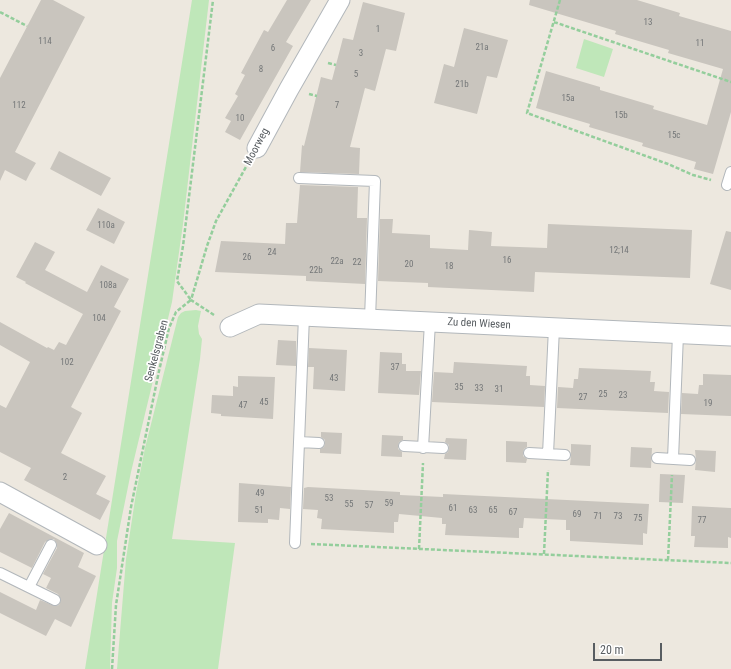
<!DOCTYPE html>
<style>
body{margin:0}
#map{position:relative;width:731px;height:669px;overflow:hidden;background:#ede8df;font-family:"Roboto Condensed",sans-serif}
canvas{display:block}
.scale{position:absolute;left:593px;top:643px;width:69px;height:18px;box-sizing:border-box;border:2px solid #585d61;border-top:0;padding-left:5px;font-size:12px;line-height:14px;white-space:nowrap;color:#585d61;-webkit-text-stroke:3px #fff;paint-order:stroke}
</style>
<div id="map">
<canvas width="731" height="669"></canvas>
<div class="scale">20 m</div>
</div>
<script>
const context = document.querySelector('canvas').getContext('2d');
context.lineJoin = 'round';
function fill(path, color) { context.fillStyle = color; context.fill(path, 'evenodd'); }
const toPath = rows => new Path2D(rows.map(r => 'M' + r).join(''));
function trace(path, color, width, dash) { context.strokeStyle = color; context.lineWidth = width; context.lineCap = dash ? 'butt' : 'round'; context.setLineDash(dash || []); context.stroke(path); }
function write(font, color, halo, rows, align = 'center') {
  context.font = font + ' "Roboto Condensed",sans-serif'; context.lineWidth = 3.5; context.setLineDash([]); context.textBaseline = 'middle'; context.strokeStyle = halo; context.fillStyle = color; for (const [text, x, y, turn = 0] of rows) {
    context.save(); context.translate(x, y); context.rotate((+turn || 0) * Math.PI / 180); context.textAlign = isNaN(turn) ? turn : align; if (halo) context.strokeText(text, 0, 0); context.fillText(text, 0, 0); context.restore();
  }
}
const green = toPath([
 [192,0,209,0,183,224,172,302,131,472,117,541,117,568,112,603,110,669,85,669],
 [584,39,613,49,604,77,576,68],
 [196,310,201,311,198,326,199,334,202,339,200,359,172,539,235,543,218,669,117,669,126,559,136,493,145,448,178,317,181,313,185,311]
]);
const building = toPath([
 [41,0,53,0,85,17,15,152,36,163,30,173,26,181,5,170,0,181,0,78],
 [287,0,311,0,286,42,293,46,240,140,225,132,231,121,225,118,238,96,235,94,245,75,241,73,264,30,268,32],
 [530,0,637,0,680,13,679,16,731,31,731,112,713,174,694,169,696,162,642,146,643,143,589,127,590,124,536,108,546,71,600,87,600,90,654,106,653,109,707,125,723,69,668,53,669,50,615,34,616,31,529,5],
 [363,2,405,13,396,51,386,49,375,91,365,88,350,147,360,148,359,174,300,172,302,145,304,146,321,77,332,80,343,38,353,40],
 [464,28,508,40,497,78,487,76,477,114,434,103,444,64,454,67],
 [59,151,111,178,101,196,50,169],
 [300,185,358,187,357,218,367,218,365,284,306,281,306,276,215,272,221,241,285,244,286,223,297,223],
 [98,208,125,222,114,244,86,230],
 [380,219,393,219,392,233,430,235,430,248,468,250,469,230,492,232,491,246,547,248,548,224,692,230,690,278,535,272,534,292,428,287,428,283,378,281],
 [726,231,731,232,731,290,710,284],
 [35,242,55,252,45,270,87,292,101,265,129,279,114,307,121,311,71,407,82,413,61,453,106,476,96,494,110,501,100,520,24,480,31,468,0,452,0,405,6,408,30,362,0,345,0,322,47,348,48,347,54,350,59,342,66,345,83,314,25,283,26,282,16,277],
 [278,340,296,341,296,366,276,365],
 [309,348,347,350,345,391,313,389,314,367,308,367],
 [380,352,402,353,402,364,406,364,406,371,421,371,419,395,378,393],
 [454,362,527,366,526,376,530,376,530,385,545,386,544,407,432,402,434,372,453,373],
 [579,368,651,371,650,382,655,382,654,391,669,392,668,413,557,408,558,387,573,388,574,379,578,379],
 [703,374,731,375,731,416,681,414,682,393,698,394,699,385,703,385],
 [238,376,275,377,273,419,221,416,221,414,211,413,212,395,233,396,233,386,238,387],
 [321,432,342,433,341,454,320,453,320,449,324,447,325,443,325,440,321,437],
 [382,435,403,436,403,440,399,442,398,446,398,449,402,452,402,457,381,456],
 [446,438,467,439,466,460,444,459,445,454,448,452,449,448,449,445,445,442],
 [506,441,527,442,527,447,524,449,523,453,523,456,527,459,526,463,506,462],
 [571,444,591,445,590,466,570,465,571,456],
 [631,447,652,448,651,468,630,467],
 [695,450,716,451,715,472,695,470,696,460],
 [660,474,685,475,683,503,659,502],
 [239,483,291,487,290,509,280,508,279,520,268,519,268,523,238,522],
 [308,487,400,492,400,495,443,497,443,494,649,504,647,534,643,533,643,545,570,541,570,530,566,530,566,520,524,518,523,528,519,528,519,538,445,535,446,524,442,524,442,518,399,514,398,522,394,522,394,533,321,529,322,519,317,518,318,510,303,509,304,488],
 [692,506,731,508,731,538,728,537,728,548,694,547,695,536,691,536],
 [9,513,84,553,78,567,96,576,71,627,55,619,46,636,0,613,0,592,36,610,40,600,55,606,59,605,61,600,58,594,46,588,51,578,43,574,57,548,57,544,54,539,50,539,45,542,32,568,0,552,0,529]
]);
const path = toPath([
 [560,0,527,113,668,164,693,175,711,180],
 [0,12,27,26],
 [554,22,731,82],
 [328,63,336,65],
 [309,94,317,96],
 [214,315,191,300,207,246,216,221,247,165],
 [311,544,731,563],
 [419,549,423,463],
 [544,554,548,470],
 [668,560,672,475],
 [112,669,116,605,131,507,159,371,169,328,176,312,191,300,177,281,183,246,213,0]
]);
const lane = toPath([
 [299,178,375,181,370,319],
 [727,185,731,172],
 [299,442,319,443],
 [404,446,443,448],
 [423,448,430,322],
 [529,453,565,455],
 [548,454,554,328],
 [657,458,690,460],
 [673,459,678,334],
 [295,543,304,316],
 [0,573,55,600],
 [29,587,51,545]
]);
const street = toPath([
 [257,148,289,89,340,0],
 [230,327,259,314,731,336],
 [0,492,97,545]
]);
const numberNames = [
 ["13",648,23],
 ["1",378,30],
 ["114",45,42],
 ["11",700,44],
 ["21a",482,48],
 ["6",273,49],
 ["3",361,54],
 ["8",261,70],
 ["5",356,75],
 ["21b",462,85],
 ["15a",568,99],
 ["112",19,106],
 ["7",337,106],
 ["15b",621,116],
 ["10",240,119],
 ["15c",674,136],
 ["110a",106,226],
 ["12;14",619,251],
 ["24",272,253],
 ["26",247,258],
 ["16",507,261],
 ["22a",337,262],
 ["22",357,263],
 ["20",409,265],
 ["18",449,267],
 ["22b",316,271],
 ["108a",108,286],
 ["104",99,319],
 ["102",67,363],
 ["37",395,368],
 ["43",334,379],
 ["35",459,388],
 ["33",479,389],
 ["31",499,390],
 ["25",603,395],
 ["23",623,396],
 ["27",583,398],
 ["45",264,403],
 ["19",708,404],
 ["47",243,406],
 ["2",65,478],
 ["49",260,494],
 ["53",329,499],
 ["59",389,504],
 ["55",349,505],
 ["57",369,506],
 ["61",453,509],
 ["51",259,511],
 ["63",473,511],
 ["65",493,511],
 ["67",513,513],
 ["69",577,515],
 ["71",598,517],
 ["73",618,517],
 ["75",638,519],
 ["77",702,521]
];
const streetNames = [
 ["Moorweg",257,147,-62],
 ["Zu den Wiesen",479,324,3],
 ["Senkelsgraben",157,351,-75]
];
fill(green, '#bfe7b9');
fill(building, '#c9c5be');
trace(lane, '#b2b7bb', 12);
trace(street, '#b2b7bb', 21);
trace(path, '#94ce9c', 2.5, [4, 2]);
trace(lane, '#fff', 10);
trace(street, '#fff', 19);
write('9px', '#747778', null, numberNames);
write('11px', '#585d61', '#fff', streetNames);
</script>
